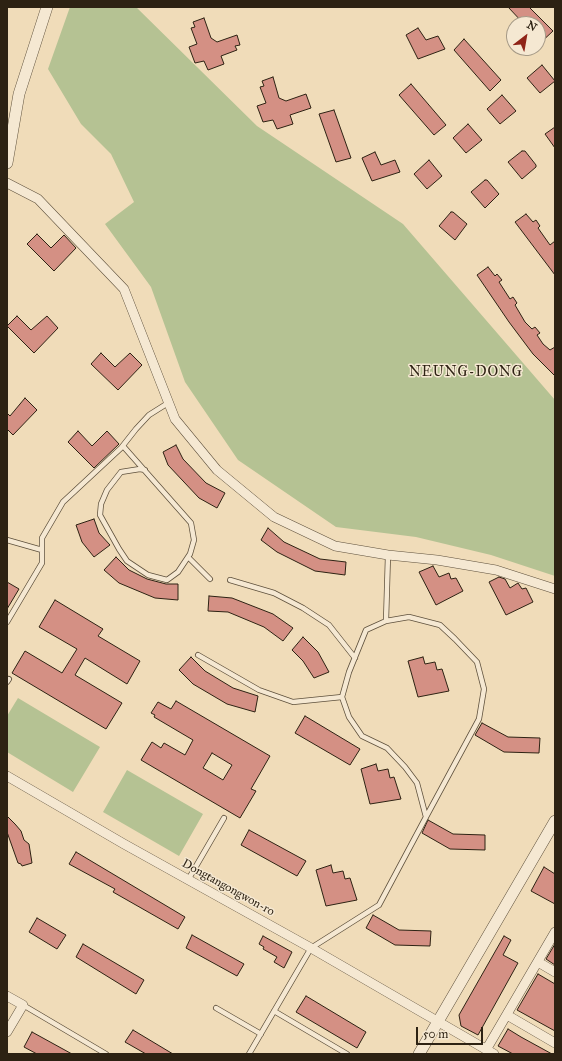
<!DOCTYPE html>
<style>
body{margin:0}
#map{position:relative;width:562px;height:1061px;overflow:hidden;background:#f0dcb9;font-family:"IM FELL Great Primer",serif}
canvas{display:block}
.frame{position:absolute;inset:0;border:8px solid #2d2213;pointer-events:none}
.north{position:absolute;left:506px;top:16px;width:40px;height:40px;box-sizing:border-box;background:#f5e8d2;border:1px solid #a59986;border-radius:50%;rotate:31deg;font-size:11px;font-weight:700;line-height:16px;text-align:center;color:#2d2213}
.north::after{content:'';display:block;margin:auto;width:14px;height:18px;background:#8f2418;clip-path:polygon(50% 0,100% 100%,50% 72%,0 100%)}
.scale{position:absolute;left:416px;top:1027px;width:67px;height:18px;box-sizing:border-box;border:2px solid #2d2213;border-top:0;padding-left:5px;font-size:12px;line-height:14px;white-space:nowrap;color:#2d2213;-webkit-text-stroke:3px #f5e8d2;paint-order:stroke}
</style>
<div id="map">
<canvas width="562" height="1061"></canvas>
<div class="frame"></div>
<div class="north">N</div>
<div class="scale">50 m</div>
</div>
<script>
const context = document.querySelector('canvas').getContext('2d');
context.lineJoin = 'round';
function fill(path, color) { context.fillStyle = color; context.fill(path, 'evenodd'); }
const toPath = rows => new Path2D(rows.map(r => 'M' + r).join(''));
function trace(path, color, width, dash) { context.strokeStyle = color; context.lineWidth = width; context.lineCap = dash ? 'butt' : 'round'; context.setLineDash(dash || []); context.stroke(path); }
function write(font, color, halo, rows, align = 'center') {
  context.font = font + ' "IM FELL Great Primer",serif'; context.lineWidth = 3; context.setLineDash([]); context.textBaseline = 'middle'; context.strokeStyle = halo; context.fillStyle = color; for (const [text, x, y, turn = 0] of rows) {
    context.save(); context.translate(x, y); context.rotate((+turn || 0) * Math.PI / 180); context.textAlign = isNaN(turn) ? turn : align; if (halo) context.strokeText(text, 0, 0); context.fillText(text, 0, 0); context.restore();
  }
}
const green = toPath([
 [70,7,136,7,257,126,403,224,555,400,555,576,491,555,416,537,336,527,238,460,185,382,151,287,105,224,134,202,111,154,81,124,48,69],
 [18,698,100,747,73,792,7,752,7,716],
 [127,770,203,814,179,856,103,812]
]);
const building = toPath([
 [508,7,529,7,553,31,538,45,538,24,524,24,508,7],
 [204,18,211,38,217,42,237,35,240,45,235,46,237,50,221,56,224,64,208,70,204,61,195,63,189,47,197,44,191,28,195,27,193,22,204,18],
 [418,28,426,40,438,36,445,49,418,59,406,35,418,28],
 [464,39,501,80,490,91,454,50,464,39],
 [542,65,555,81,540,93,527,78,542,65],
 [273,77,279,98,286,101,306,94,311,108,290,115,293,124,277,129,273,120,263,122,257,106,266,103,260,87,264,86,262,81,273,77],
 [411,84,446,125,434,135,399,95,411,84],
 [502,95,516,111,500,124,487,109,502,95],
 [334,110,351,158,336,162,319,114,334,110],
 [468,124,482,140,466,153,453,138,468,124],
 [555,127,555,148,545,134,555,127],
 [522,151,525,151,536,165,536,167,522,179,508,162,522,151],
 [375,152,381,165,395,160,400,172,372,181,362,158,375,152],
 [429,160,442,176,427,189,414,174,429,160],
 [485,180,487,180,499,194,485,208,471,192,485,180],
 [451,212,453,212,467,224,455,240,439,226,451,212],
 [526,214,533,222,536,220,540,226,538,228,550,245,555,241,555,275,515,222,526,214],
 [37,234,51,248,64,235,76,248,54,271,27,244,37,234],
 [488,267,495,276,497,274,502,280,499,282,510,299,513,297,517,303,515,305,525,322,532,329,535,327,540,333,537,335,543,344,550,350,555,347,555,376,533,354,509,322,477,275,488,267],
 [17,316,31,330,47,316,58,328,34,353,7,326,17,316],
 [101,353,115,367,130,353,142,365,118,390,91,364,101,353],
 [25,398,37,410,13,435,7,429,7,413,10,416,25,398],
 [78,431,92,446,107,431,119,444,94,468,68,442,78,431],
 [176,445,183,459,206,483,225,493,217,508,199,498,168,465,163,452,176,445],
 [94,519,99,533,110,545,94,557,82,542,76,525,94,519],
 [268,528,284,542,320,559,346,562,345,575,315,571,277,552,261,540,268,528],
 [116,557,129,570,147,579,166,584,178,584,178,600,155,598,119,583,104,570,116,557],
 [433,566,439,577,449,573,451,579,456,578,463,591,436,605,419,572,433,566],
 [499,577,505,579,510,588,518,583,522,589,526,588,533,602,506,615,489,582,499,577],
 [7,582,19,589,7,609,7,582],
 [209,596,232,598,273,614,293,628,283,641,264,627,228,612,208,611,209,596],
 [55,600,103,629,98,636,140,661,127,684,85,658,75,675,122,703,106,729,12,673,25,651,62,673,77,649,39,627,55,600],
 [303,637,318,652,329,672,314,678,303,661,292,650,303,637],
 [191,657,205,671,233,688,258,696,255,712,227,704,193,684,179,670,191,657],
 [423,657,425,664,435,662,437,670,442,669,449,691,418,697,408,661,423,657],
 [176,701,270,756,251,789,256,791,240,818,141,760,152,742,161,748,164,743,185,755,193,740,154,717,155,715,151,713,158,702,171,709,176,701],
 [212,753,232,765,223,780,203,768,212,753],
 [305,716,360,749,350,765,295,733,305,716],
 [482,723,508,737,540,738,539,753,504,752,475,735,482,723],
 [376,764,378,771,388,769,390,778,394,777,401,799,370,804,361,769,376,764],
 [7,816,15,824,21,831,24,840,29,844,32,863,22,866,21,864,18,863,7,832,7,816],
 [428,820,453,834,485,835,485,850,450,849,422,833,428,820],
 [249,830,306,861,297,876,241,845,249,830],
 [76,852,185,917,178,929,113,892,115,889,69,864,76,852],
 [331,865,333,873,343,871,345,879,350,878,357,900,326,906,316,870,331,865],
 [544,867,555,874,555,904,531,891,544,867],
 [373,915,399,930,431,931,430,946,395,945,366,928,373,915],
 [37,918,66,935,57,949,29,932,37,918],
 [192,935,244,964,237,976,186,948,192,935],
 [263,936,292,952,284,968,274,962,277,957,263,949,264,947,259,944,263,936],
 [504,936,511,940,503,955,518,963,478,1035,461,1026,459,1015,504,936],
 [83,944,144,980,136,994,76,957,83,944],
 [555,944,555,965,546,959,555,944],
 [538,974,555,984,555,1031,517,1010,538,974],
 [306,996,366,1032,357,1048,296,1012,306,996],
 [508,1029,521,1037,552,1054,513,1054,498,1046,508,1029],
 [133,1030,173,1054,146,1054,125,1042,133,1030],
 [32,1032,72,1054,37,1054,24,1047,32,1032]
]);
const service = toPath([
 [123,446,191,523,194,540,190,554,178,572,167,580,148,575,127,561,119,549,100,515,101,504,107,490,121,472,140,469,145,470],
 [7,540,42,550],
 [188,557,210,579],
 [230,580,274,593,303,608,329,625,355,658],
 [386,621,388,555],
 [7,622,42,563,42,538,63,502,121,448,136,429,149,415,168,403],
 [198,655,259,690,293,702,342,697],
 [7,682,9,679],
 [188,880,224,818],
 [23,1005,106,1054],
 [216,1008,261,1034],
 [274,1011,347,1054],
 [249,1054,311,948,379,905,426,817,479,719,484,689,477,662,455,639,440,625,409,617,386,621,366,630,349,672,342,697,349,717,362,736,387,748,405,767,417,783,426,817]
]);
const minor = toPath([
 [7,183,38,199,124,289,175,419,217,470,274,517,335,546,388,555,437,560,496,570,555,589],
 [7,776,124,844,311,948,494,1054],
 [538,962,555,972],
 [7,996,23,1005,7,1032],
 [507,1015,555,1043],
 [486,1050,555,932]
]);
const tertiary = toPath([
 [7,163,19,94,47,7],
 [419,1054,555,821]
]);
const streetNames = [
 ["Dongtangongwon-ro",228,888,29]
];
const quarterNames = [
 ["NEUNG-DONG",466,373]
];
fill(green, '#b5c293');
fill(building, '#d49084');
trace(building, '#2d2213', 1);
trace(service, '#5e503c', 6);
trace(minor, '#5e503c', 10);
trace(tertiary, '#5e503c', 12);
trace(service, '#f5e8d2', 4.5);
trace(minor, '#f5e8d2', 9);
trace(tertiary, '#f5e8d2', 11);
write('12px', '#2d2213', '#f5e8d2', streetNames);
context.letterSpacing = '1px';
write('14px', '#2d2213', '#f5e8d2', quarterNames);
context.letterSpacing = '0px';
</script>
